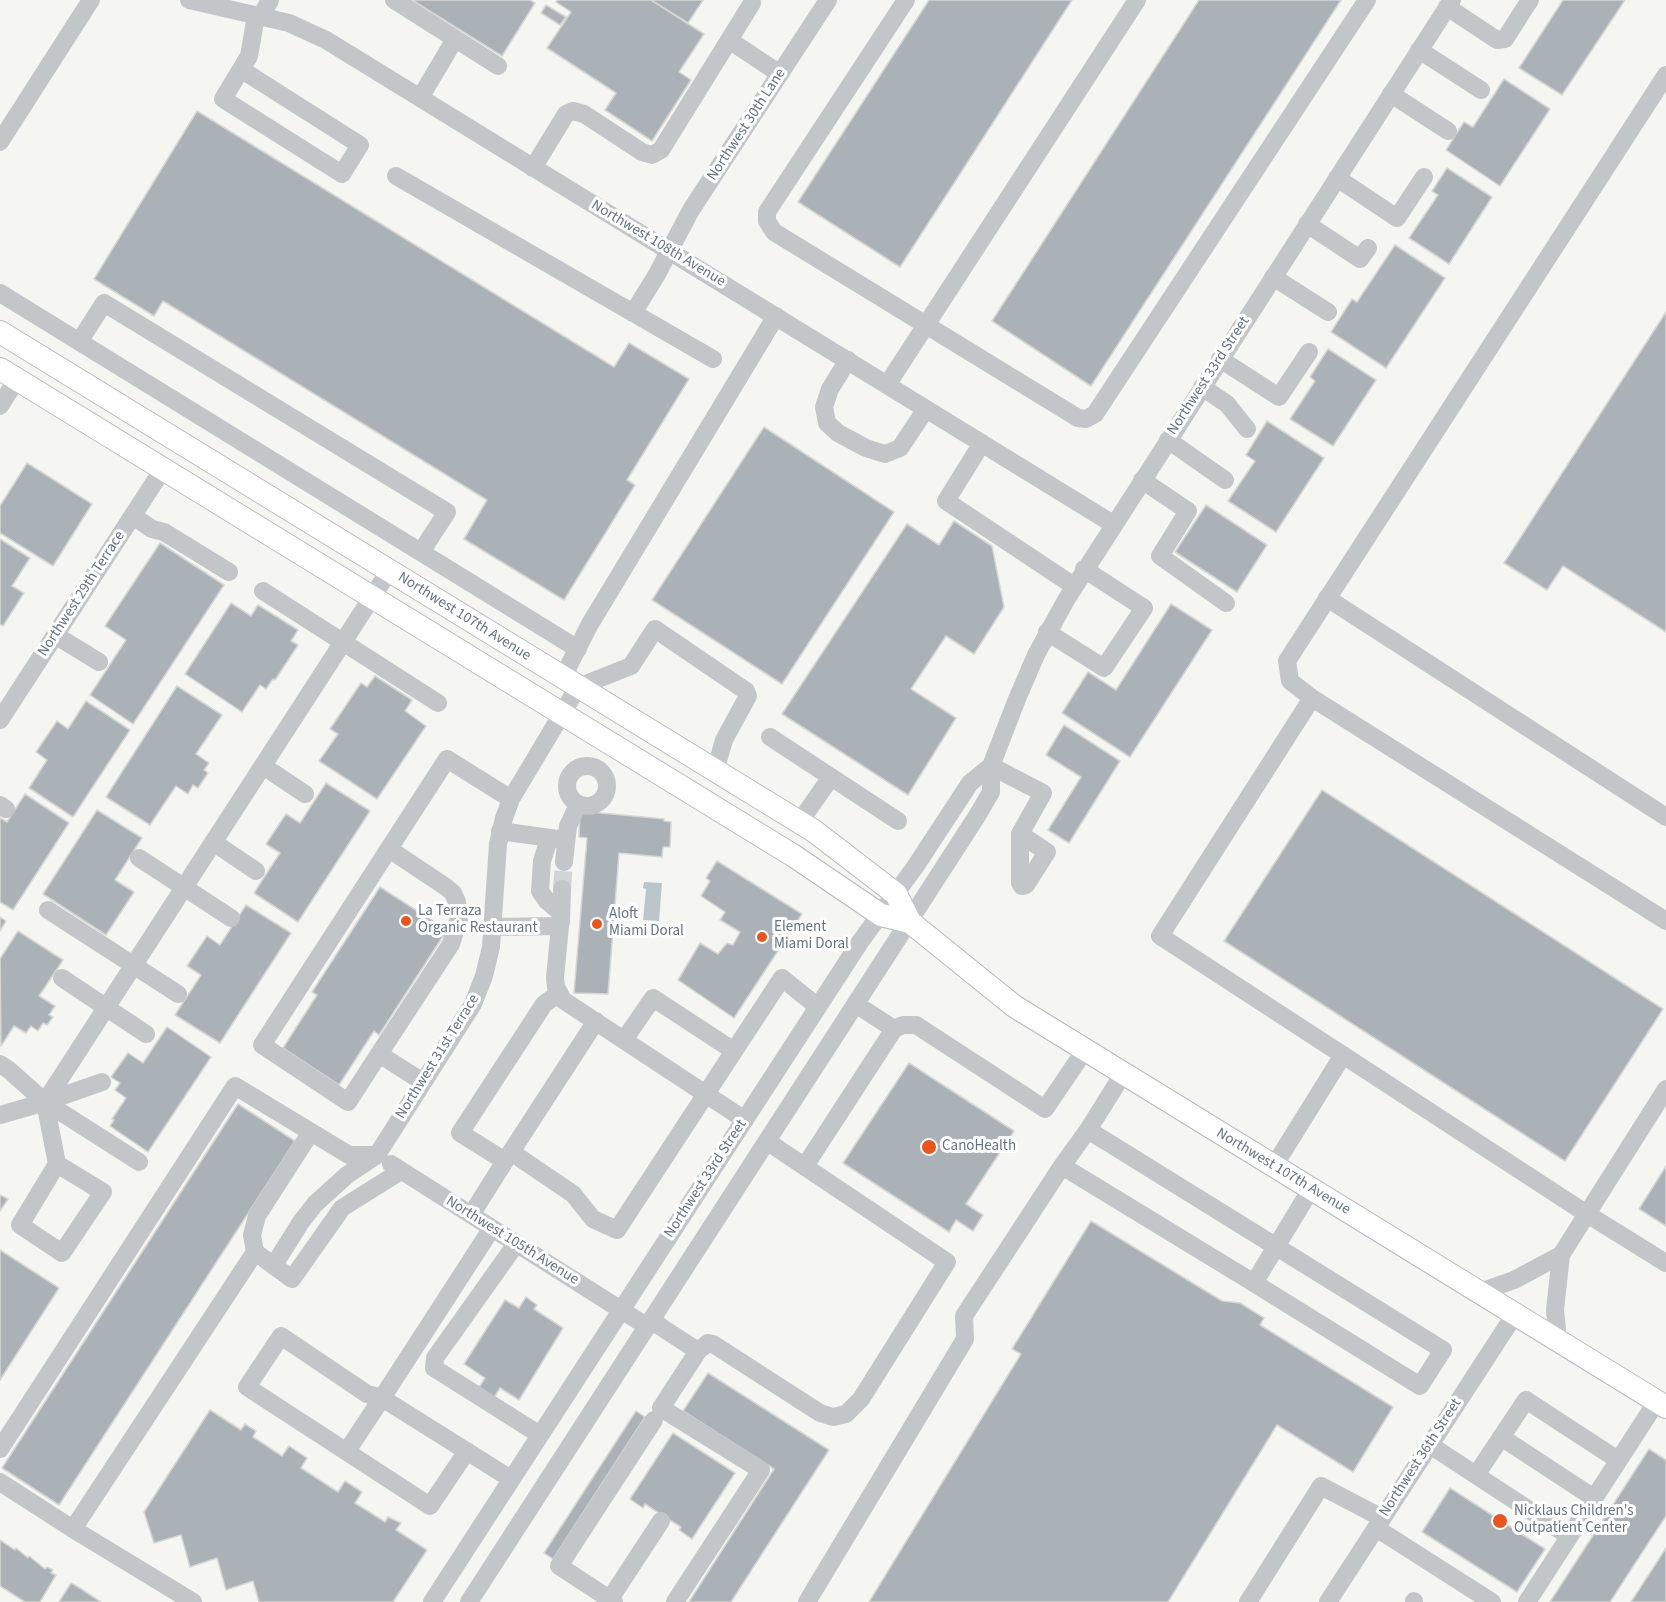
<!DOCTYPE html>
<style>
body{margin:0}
canvas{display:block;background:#f5f5f1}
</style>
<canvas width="1666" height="1602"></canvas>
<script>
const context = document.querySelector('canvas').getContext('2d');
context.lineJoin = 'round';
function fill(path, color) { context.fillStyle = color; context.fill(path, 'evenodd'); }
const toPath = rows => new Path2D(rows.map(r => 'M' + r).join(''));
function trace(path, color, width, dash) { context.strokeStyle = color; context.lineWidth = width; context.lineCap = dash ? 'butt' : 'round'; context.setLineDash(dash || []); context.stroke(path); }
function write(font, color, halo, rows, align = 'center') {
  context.font = font + ' "Source Sans 3",sans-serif'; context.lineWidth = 6; context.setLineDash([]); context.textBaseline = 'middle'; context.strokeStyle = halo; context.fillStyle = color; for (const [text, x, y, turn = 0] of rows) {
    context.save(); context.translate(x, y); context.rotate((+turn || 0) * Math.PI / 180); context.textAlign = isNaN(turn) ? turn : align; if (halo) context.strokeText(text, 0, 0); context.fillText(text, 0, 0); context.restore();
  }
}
const water = toPath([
 [644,882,662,883,659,921,643,920,646,889,643,888]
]);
const building = toPath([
 [412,0,530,0,535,3,502,56,412,0],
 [558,0,651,0,704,34,679,72,691,80,652,141,605,110,616,93,547,48,571,12,556,2,558,0],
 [651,0,703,0,688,23,651,0],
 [929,0,1072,0,900,267,798,202,929,0],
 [1199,0,1341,0,1091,386,992,321,1199,0],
 [1563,0,1625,0,1562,95,1519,68,1563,0],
 [546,5,566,17,560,25,541,13,546,5],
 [1504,79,1550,109,1500,186,1446,150,1464,122,1473,127,1504,79],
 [197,111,614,367,629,343,689,379,627,480,635,485,564,600,464,539,487,500,163,301,154,316,94,279,197,111],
 [1447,168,1492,197,1449,264,1409,238,1438,195,1432,191,1447,168],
 [1395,245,1445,278,1386,368,1331,332,1352,299,1357,302,1395,245],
 [1666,312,1666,632,1563,566,1547,590,1504,563,1666,312],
 [1328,349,1376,380,1333,446,1290,419,1315,381,1310,377,1328,349],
 [1267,421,1324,458,1276,532,1228,501,1255,461,1246,455,1267,421],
 [764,427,894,512,782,684,652,600,764,427],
 [27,463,92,504,53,566,0,533,0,506,27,463],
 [1206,505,1267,545,1237,592,1175,552,1206,505],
 [954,521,992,546,1004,607,974,654,946,636,911,689,956,718,908,795,782,714,907,524,939,545,954,521],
 [0,539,30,558,12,586,24,593,3,626,0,624,0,539],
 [160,543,224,585,133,724,90,695,126,640,105,626,160,543],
 [231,603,251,616,258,605,298,630,291,641,298,645,275,680,273,679,266,689,260,685,242,712,185,674,231,603],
 [1171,604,1212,630,1130,757,1062,713,1088,672,1116,690,1171,604],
 [375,676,412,700,405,711,426,726,377,799,319,761,338,734,330,729,361,683,367,687,375,676],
 [177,686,222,715,196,754,209,763,204,770,208,773,198,788,193,785,188,794,176,786,150,825,106,797,177,686],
 [86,701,130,730,73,817,29,788,47,760,36,752,57,721,68,729,86,701],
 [1064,725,1120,761,1069,843,1048,830,1081,777,1046,755,1064,725],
 [326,783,370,811,298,922,254,893,280,853,266,844,286,814,300,823,326,783],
 [1322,790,1663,1009,1565,1161,1224,941,1322,790],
 [25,794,69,823,13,910,0,902,0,818,7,822,25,794],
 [97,810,142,838,115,880,134,892,106,935,43,894,97,810],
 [580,811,664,819,664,821,671,822,670,847,663,847,662,857,619,853,608,994,574,993,587,838,579,837,580,811],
 [717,861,802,914,734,1018,678,980,700,943,718,954,727,943,733,945,740,932,720,920,725,912,701,896,710,881,706,878,717,861],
 [380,887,447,930,379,1035,374,1031,339,1085,283,1048,317,995,312,992,380,887],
 [246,905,291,933,220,1043,175,1015,201,975,187,966,207,936,220,945,246,905],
 [0,917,6,921,0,931,0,917],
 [18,931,63,960,39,996,55,1006,49,1015,53,1017,47,1025,43,1023,38,1031,31,1026,26,1033,14,1026,1,1046,0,959,18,931],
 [167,1027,211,1057,148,1152,110,1126,114,1120,112,1119,126,1098,115,1090,120,1083,111,1077,128,1053,143,1063,167,1027],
 [909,1063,1014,1131,966,1204,983,1215,973,1231,956,1220,949,1232,843,1163,909,1063],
 [238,1104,295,1141,59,1505,2,1468,238,1104],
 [1666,1166,1666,1226,1639,1209,1666,1166],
 [0,1195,8,1199,0,1211,0,1195],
 [1091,1221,1222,1301,1240,1303,1264,1318,1260,1325,1393,1407,1353,1472,1277,1425,1168,1602,869,1602,1021,1354,1012,1349,1091,1221],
 [0,1250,59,1288,0,1380,0,1250],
 [526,1297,537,1305,534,1309,563,1328,519,1400,500,1388,493,1399,478,1389,485,1378,464,1364,505,1300,519,1308,526,1297],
 [708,1373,829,1450,731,1602,689,1602,774,1469,683,1411,708,1373],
 [210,1410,241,1430,245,1424,256,1431,253,1437,282,1456,289,1446,307,1458,301,1468,338,1492,345,1481,362,1492,355,1503,385,1522,388,1517,401,1523,396,1530,427,1550,393,1602,259,1602,253,1581,226,1590,217,1558,190,1567,181,1535,154,1543,144,1512,210,1410],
 [636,1411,645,1417,553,1559,544,1553,636,1411],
 [673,1433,735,1473,692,1539,679,1530,681,1527,668,1519,645,1504,643,1508,630,1499,673,1433],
 [1649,1449,1666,1460,1666,1516,1610,1602,1550,1602,1649,1449],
 [1450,1488,1545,1549,1517,1592,1422,1532,1450,1488],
 [0,1540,15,1550,16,1548,28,1558,29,1556,45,1569,47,1567,53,1570,51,1573,56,1575,40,1602,25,1602,0,1586,0,1540],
 [1666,1548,1666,1602,1631,1602,1666,1548],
 [71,1583,75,1585,101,1602,59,1602,71,1583]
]);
const minorTunnel = toPath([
 [562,889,564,862]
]);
const minor = toPath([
 [189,0,289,23,326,40,1113,524],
 [394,0,498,66],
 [906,0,767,212,767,221,774,232,1078,418,1086,419,1095,414,1367,0],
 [1447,7,1497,40,1505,39,1530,0],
 [261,16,270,0],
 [729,40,780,74],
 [1419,50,1481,90],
 [242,70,360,145,342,174,223,99,249,56,256,16],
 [1666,75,1287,661,1290,681,1312,698,1666,921],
 [1391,94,1448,131],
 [420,98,455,39],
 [0,142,91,0],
 [533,168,566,114,573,111,584,114,642,152,652,155,661,150,752,3],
 [396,176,713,359],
 [1337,178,1397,218,1424,177],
 [1307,224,1360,259,1368,248],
 [1273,277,1328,312],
 [0,293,578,649],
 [633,313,656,276,691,210,828,0],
 [79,342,104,303,447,512,421,552],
 [1220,359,1279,397,1309,352],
 [848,360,830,389,824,407,827,423,838,433,866,448,885,454,900,448,926,409],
 [887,385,1137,0],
 [1202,387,1227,404,1247,429],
 [0,406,17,379],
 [1168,440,1225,480],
 [982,443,946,501,1074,586],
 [1142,480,1188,511,1160,556,1226,603],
 [133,516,152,529,164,532,229,572],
 [263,591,438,703],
 [1327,598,1666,817],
 [1047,632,1104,668,1144,608,1084,569],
 [55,635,99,662],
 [577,686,566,671,590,624,776,316],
 [578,687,631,666,655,629,746,691,748,696,724,740,715,771],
 [1312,698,1160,936,1587,1214,1666,1263],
 [0,720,163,469],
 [770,737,898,821],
 '567 786a20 20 0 1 1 40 0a20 20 0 1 1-40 0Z',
 [263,766,305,794],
 [991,766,1043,793,1020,834,1020,883,1022,886,1026,885,1047,852,1020,834],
 [0,805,6,809],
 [799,823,831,777],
 [500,831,565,840],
 [549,839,542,861,540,891,547,901,561,913],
 [213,842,256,871],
 [139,858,231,918],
 [564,862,568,826,578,805],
 [48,910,178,994],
 [561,922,562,889],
 [492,927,560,926,555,978,556,987,563,1000,745,1120],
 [62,978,146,1034],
 [857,1005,894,1029,903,1025,916,1025,1045,1109,1085,1050],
 [734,1051,782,978,818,1007],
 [379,1054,451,944,459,918,457,902,453,893,446,887,389,849],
 [0,1064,9,1070,45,1102,139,1162],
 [1123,1074,1088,1130,1062,1166,1254,1283,1311,1189],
 [423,1082,379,1054,348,1102,262,1045,447,759,511,799],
 [0,1115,45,1102,102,1082],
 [1088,1130,1443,1350,1420,1386,1254,1283],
 [511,1152,596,1021],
 [505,1161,511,1152,573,1194,593,1219,617,1230,734,1051,653,998,624,1040],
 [57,1164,103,1192,62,1253,20,1225,57,1164,45,1102,389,571],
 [391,1164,648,1327],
 [805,1166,894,1029],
 [1274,1166,1343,1055],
 [471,1215,505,1161,460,1133,544,1004,558,994],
 [492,1228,382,1398,511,1479],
 [516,1244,435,1358,434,1368,540,1435],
 [255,1252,252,1235,257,1216,311,1132],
 [274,1265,301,1222,315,1204,347,1175,377,1155,473,1004,484,976,491,947,498,844,504,818,511,799,578,687],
 [1480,1292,1514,1280,1561,1255],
 [652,1319,661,1327,698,1351],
 [1558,1340,1555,1310,1561,1255,1666,1089],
 [1501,1437,1594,1498],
 [1430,1445,1569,1536],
 [0,1449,235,1086,349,1155,377,1155],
 [347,1451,382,1398,367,1394,281,1336,247,1387,430,1506,467,1451],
 [1476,1475,1526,1400,1618,1460],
 [0,1482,73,1529,193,1602],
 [1376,1528,1492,1602],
 [73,1529,255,1252,292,1279,342,1208,401,1171],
 [432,1602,860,942,915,867,970,783,991,766],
 [469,1602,977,816,991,792,991,766,1017,699,1036,655,1066,600,1452,0],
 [608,1602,661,1521],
 [614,1602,559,1566,654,1420],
 [675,1602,761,1470,661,1408,698,1351,708,1343,713,1344,820,1413,833,1417,846,1414,861,1399,947,1262,768,1142],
 [807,1602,965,1339,964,1316,1062,1166],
 [1248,1602,1321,1486,1382,1518],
 [1328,1602,1515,1314],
 [1414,1602,1414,1601],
 [1527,1602,1657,1401]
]);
const major = toPath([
 [0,332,814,831,896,894,910,922,1014,1006,1666,1407],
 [0,369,794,856,881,915,910,922]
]);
const markers = [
 [406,921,6,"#e9551e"],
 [597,924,6,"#e9551e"],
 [762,937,6,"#e9551e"],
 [929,1147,8,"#e9551e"],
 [1500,1521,8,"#e9551e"]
];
const streetNames = [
 ["Northwest 30th Lane",747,125,-57],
 ["Northwest 108th Avenue",658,244,31],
 ["Northwest 33rd Street",1209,376,-57],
 ["Northwest 29th Terrace",82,594,-57],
 ["Northwest 107th Avenue",464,617,32],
 ["Northwest 31st Terrace",438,1057,-58],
 ["Northwest 107th Avenue",1283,1172,31],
 ["Northwest 33rd Street",706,1179,-57],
 ["Northwest 105th Avenue",512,1241,32],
 ["Northwest 36th Street",1421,1458,-57]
];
const poiNames = [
 ["La Terraza",418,912],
 ["Organic Restaurant",418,929],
 ["Aloft",609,915],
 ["Miami Doral",609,932],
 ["Element",774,928],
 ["Miami Doral",774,945],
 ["CanoHealth",942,1147],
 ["Nicklaus Children's",1514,1512],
 ["Outpatient Center",1514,1529]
];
fill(water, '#bbc6cc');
fill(building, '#aab2b8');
trace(building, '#d6d6d4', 1.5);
trace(minorTunnel, '#d0d5d6', 18, [18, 9]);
trace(major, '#b5b9bd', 24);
trace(minor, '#c2c6c9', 18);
trace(major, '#fff', 22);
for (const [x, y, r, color] of markers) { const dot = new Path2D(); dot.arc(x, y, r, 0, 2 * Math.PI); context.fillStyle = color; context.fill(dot); trace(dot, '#fff', 2); }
write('15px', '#637483', '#fff', streetNames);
write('15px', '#637483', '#fff', poiNames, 'left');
</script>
